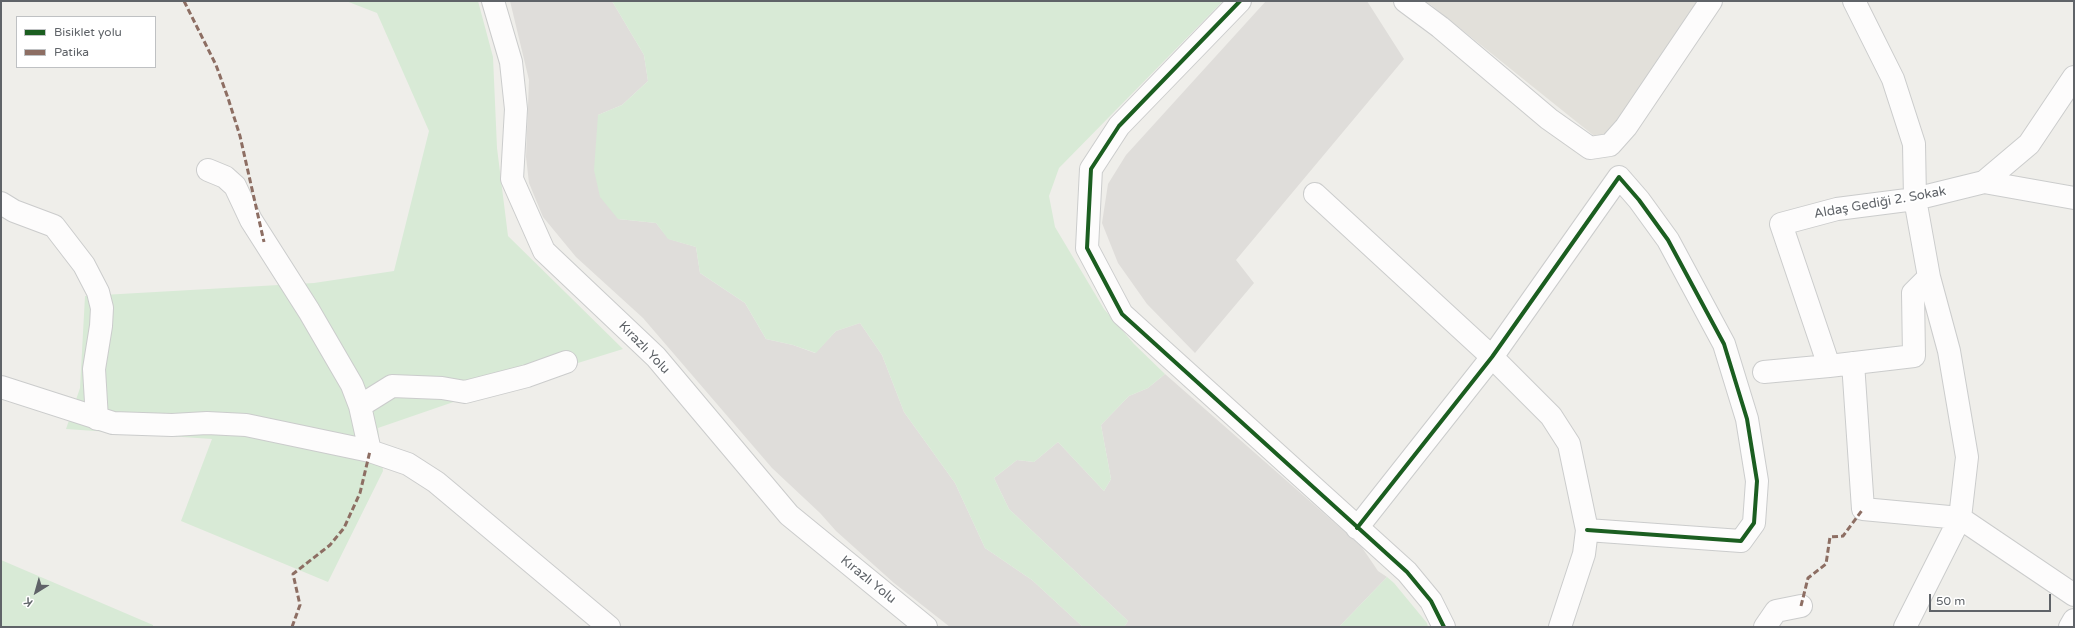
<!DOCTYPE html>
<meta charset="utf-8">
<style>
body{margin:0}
#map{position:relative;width:2075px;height:628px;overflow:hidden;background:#efeeea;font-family:"Varela Round",sans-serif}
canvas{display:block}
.frame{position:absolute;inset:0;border:2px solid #5f6368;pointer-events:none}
.legend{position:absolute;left:16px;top:16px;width:140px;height:52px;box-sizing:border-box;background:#fff;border:1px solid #bfc1c3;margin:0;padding:5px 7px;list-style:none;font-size:12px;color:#5f6368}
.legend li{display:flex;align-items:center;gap:8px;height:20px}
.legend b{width:20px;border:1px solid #bfc1c3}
.north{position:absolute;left:16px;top:572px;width:40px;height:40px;-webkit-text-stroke:3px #fff;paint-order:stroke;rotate:217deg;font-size:11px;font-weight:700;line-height:16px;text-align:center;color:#5f6368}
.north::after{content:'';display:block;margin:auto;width:14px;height:18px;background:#5f6368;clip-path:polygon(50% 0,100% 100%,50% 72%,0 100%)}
.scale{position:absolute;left:1929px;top:594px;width:122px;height:18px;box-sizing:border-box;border:2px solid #5f6368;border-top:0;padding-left:5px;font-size:12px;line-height:14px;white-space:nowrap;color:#5f6368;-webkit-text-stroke:3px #fff;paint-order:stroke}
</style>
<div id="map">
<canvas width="2075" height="628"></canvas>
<div class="frame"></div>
<ul class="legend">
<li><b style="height:5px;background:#1b5e20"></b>Bisiklet yolu</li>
<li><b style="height:5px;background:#8d6e63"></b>Patika</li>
</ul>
<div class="north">K</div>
<div class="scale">50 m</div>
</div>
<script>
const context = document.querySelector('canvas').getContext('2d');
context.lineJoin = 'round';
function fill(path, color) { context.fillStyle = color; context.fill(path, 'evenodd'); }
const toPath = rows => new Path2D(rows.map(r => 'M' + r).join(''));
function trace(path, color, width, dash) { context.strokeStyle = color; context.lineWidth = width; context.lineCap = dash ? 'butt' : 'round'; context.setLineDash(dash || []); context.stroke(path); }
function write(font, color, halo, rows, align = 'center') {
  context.font = font + ' "Varela Round",sans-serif'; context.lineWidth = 4; context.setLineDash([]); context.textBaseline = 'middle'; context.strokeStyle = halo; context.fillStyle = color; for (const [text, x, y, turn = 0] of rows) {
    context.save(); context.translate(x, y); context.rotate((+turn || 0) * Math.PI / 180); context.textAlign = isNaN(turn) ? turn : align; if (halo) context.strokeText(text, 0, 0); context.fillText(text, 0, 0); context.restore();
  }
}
const industrial = toPath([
 [510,1,612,1,644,55,648,81,622,105,598,115,618,219,656,223,669,239,696,247,700,273,745,303,766,339,793,345,815,353,836,331,860,323,882,355,904,412,955,483,985,548,1032,580,1083,627,950,627,894,583,836,531,820,513,772,468,643,318,576,257,543,217,529,183,526,157,529,80],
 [1266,1,1367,1,1404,59,1236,260,1254,283,1195,353,1147,304,1118,263,1102,223,1108,184,1126,155],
 [1165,374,1361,546,1378,571,1387,577,1339,627,1124,627,1128,621,1009,509,994,478,1017,460,1034,462,1058,442,1104,491,1111,479,1101,425,1129,396,1148,388]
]);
const education = toPath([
 [1423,1,1699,1,1611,137,1598,139,1431,5]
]);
const green = toPath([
 [346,1,478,1,493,57,497,148,508,236,623,349,465,398,378,428,383,471,328,582,181,521,212,439,66,429,80,388,85,296,314,283,394,271,429,131,377,13],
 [612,1,1223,1,1059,168,1049,196,1055,227,1104,309,1134,344,1165,374,1148,388,1129,396,1101,425,1111,479,1104,491,1058,442,1034,462,1017,460,994,478,1009,509,1128,621,1124,627,1083,627,1032,580,985,548,955,483,904,412,882,355,860,323,836,331,816,353,793,345,766,339,745,303,700,273,696,247,668,239,656,223,618,219,600,197,594,170,598,115,622,105,648,81,644,55],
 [1,560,153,625,153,627,1,627],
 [1387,577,1394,583,1427,623,1428,627,1339,627]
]);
const minor = toPath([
 [493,1,511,62,516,109,512,179,544,251,656,357,789,515,926,627],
 [1240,1,1119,126,1091,169,1087,248,1122,314,1407,572,1431,601,1444,627],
 [1405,1,1440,27,1549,119,1590,148,1610,145,1626,127,1711,1],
 [1854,1,1893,79,1914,144,1915,199,1929,277,1949,351,1967,457,1960,518,1905,627],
 [208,170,225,177,235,186,251,220,309,311,352,385,360,406,370,451],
 [1984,182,2029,144,2074,77],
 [1315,194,1492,357,1551,416,1569,444,1587,530,1584,554,1560,627],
 [1,203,14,211,54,226,84,265,98,292,102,308,101,326,94,369,97,419],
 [1929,277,1913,293,1914,356,1829,366,1781,224,1837,209,1915,199,1984,182,2074,198],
 [1853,363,1863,509,1960,518,2074,595],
 [1764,372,1829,366],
 [1,387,113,423,172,425,207,423,246,425,370,451,408,464,436,482,609,627],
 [360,406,392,386,442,388,465,392,527,376,566,362],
 [1357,528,1492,357,1619,177,1639,200,1668,240,1724,344,1747,419,1757,481,1754,523,1741,541,1587,530],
 [1765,627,1776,611,1801,606],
 [2070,627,2074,620]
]);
const quiet = toPath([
 [184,1,216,65,228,98,240,136,264,242],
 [1801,606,1808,578,1826,564,1830,537,1843,536,1863,509],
 [292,627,300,605,293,574,330,545,344,528,360,493,370,451]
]);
const cycleway = toPath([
 [1240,1,1119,126,1091,169,1087,248,1122,314,1407,572,1431,601,1444,627],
 [1357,528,1492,357,1619,177,1639,200,1668,240,1724,344,1747,419,1757,481,1754,523,1741,541,1587,530]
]);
const streetNames = [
 ["Aldaş Gediği 2. Sokak",1880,203,-10],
 ["Kırazlı Yolu",644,348,46],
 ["Kırazlı Yolu",868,580,39]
];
fill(industrial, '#dfddda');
fill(education, '#e2e0da');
fill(green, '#d8ead6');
trace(minor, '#cbcccc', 24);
trace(minor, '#fdfcfc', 22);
trace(quiet, '#8d6e63', 3, [6, 3]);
trace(cycleway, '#1b5e20', 4);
write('13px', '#5f6368', '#fff', streetNames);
</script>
